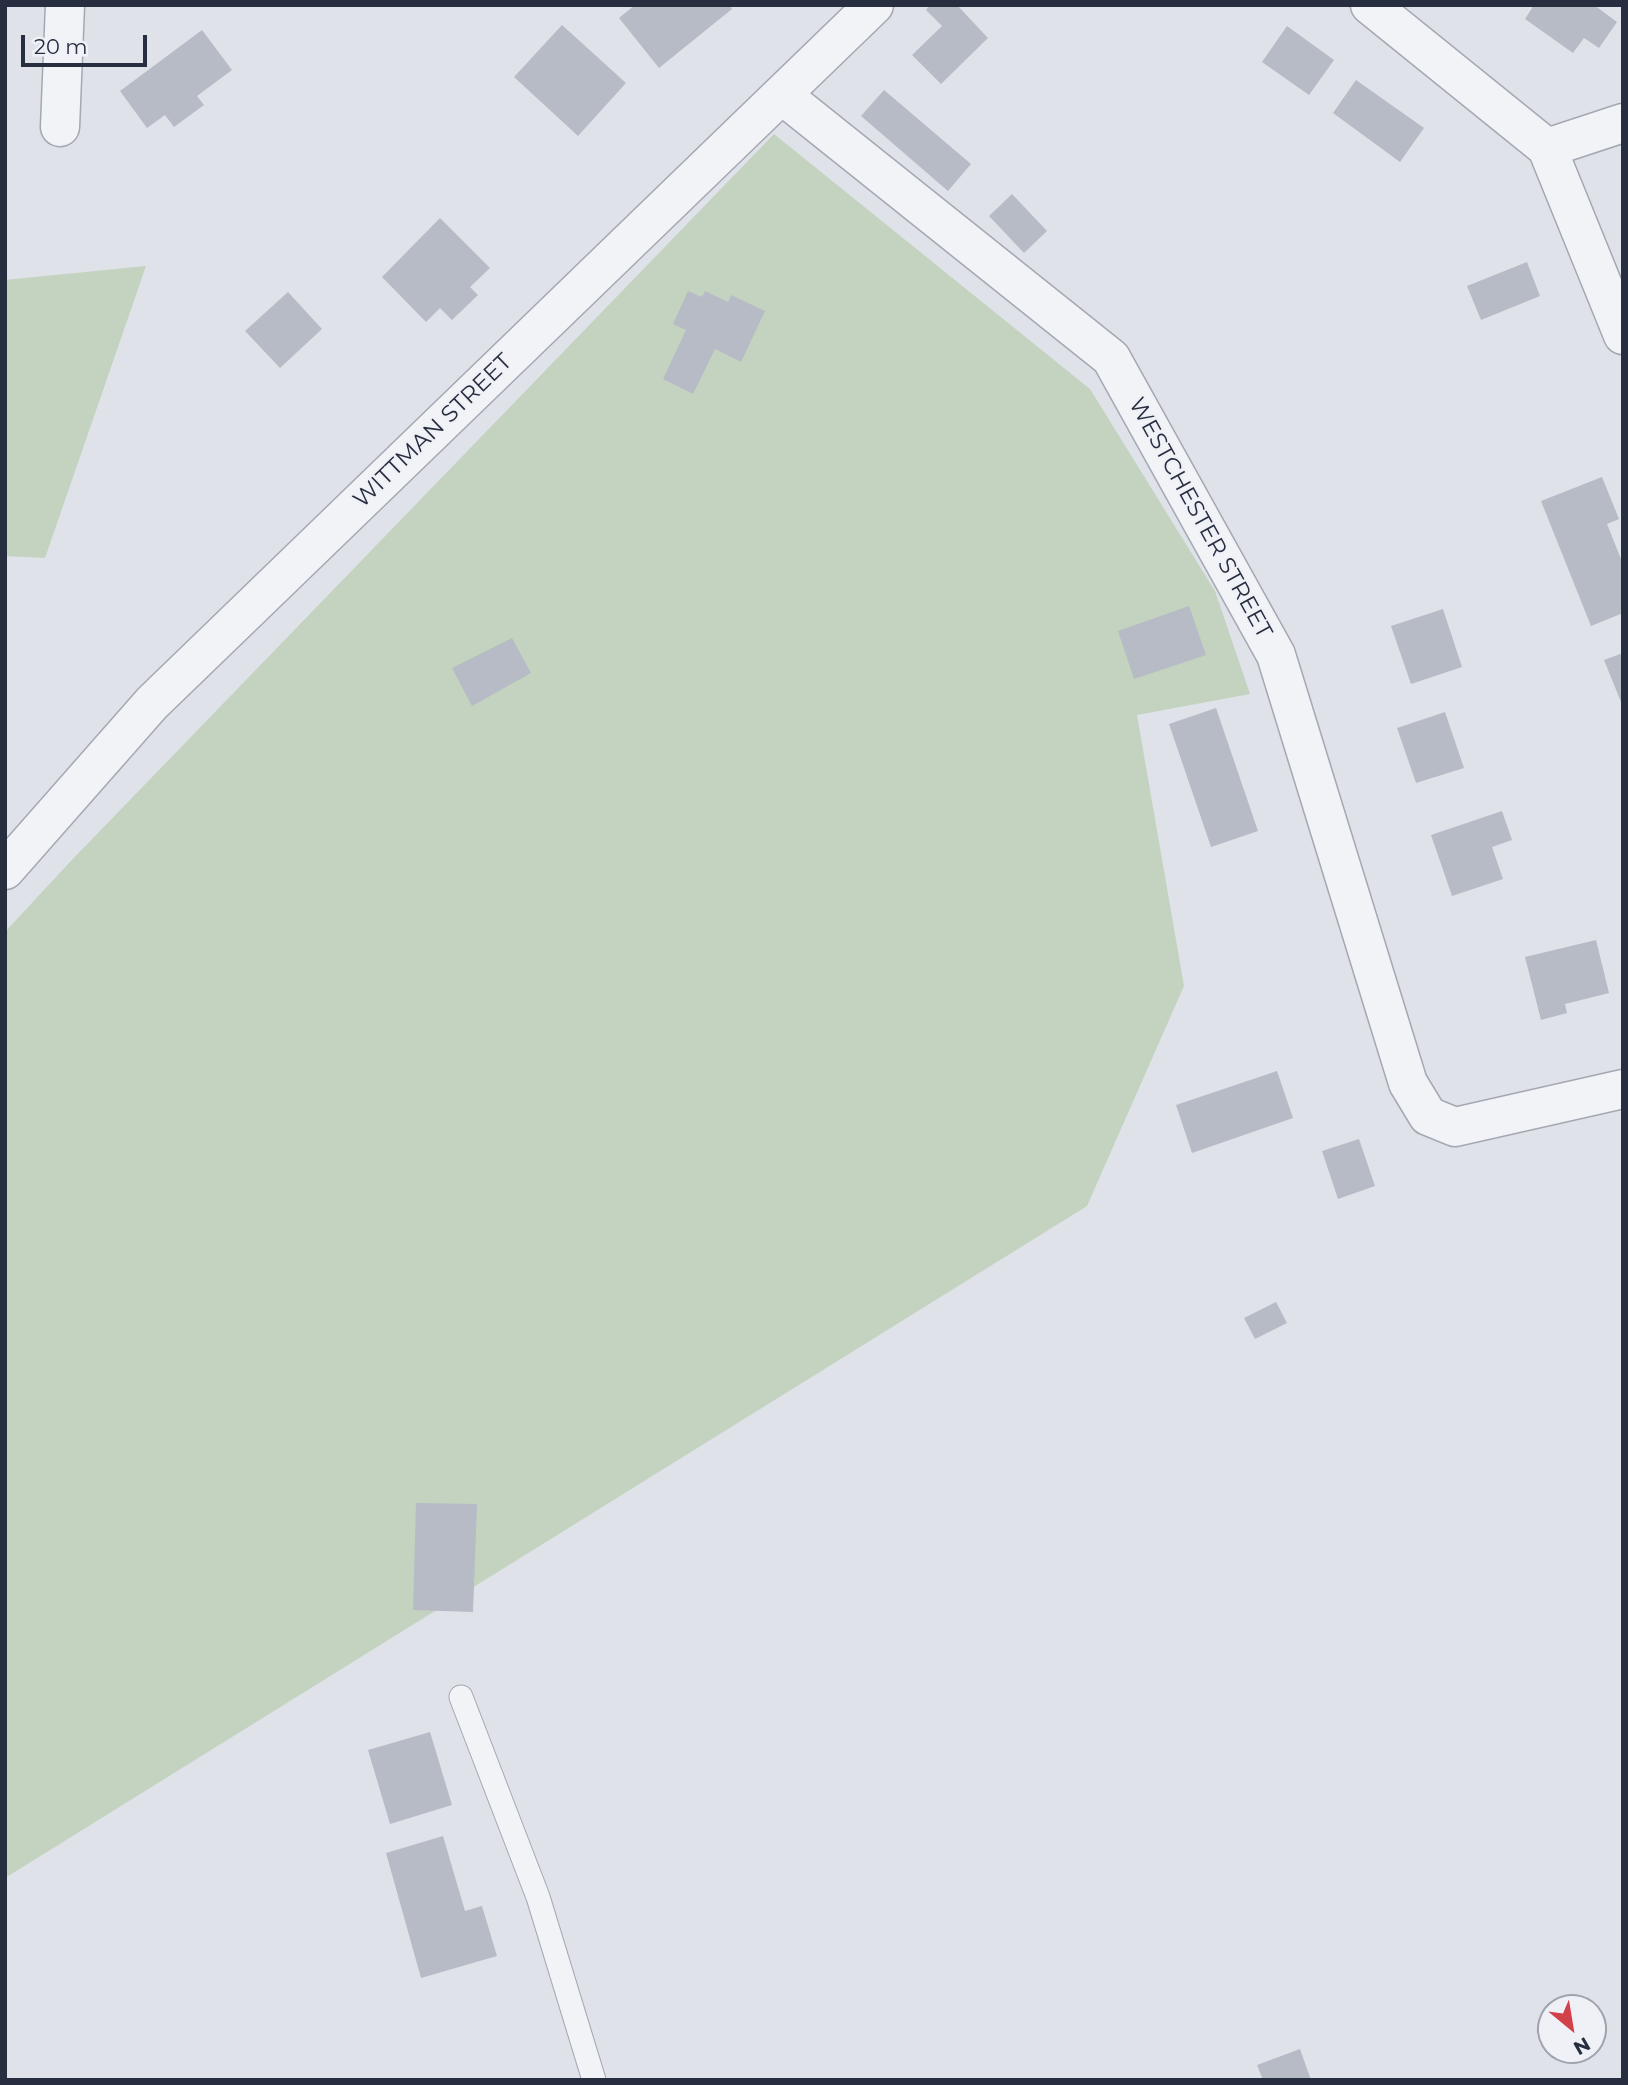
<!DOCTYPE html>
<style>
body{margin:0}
#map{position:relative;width:1628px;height:2085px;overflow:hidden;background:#dfe2e9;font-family:Montserrat,sans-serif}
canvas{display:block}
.frame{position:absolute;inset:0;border:7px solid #272e40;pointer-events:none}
.north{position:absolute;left:1537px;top:1994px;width:70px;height:70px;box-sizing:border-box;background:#eff1f6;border:2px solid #9fa3ad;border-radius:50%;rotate:150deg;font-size:19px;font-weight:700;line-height:28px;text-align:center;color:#272e40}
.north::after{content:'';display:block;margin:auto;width:24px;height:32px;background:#d2404a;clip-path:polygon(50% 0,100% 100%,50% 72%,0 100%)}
.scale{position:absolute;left:21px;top:35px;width:126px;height:32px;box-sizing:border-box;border:4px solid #272e40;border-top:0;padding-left:9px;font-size:21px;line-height:24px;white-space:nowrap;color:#272e40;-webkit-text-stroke:5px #eff1f6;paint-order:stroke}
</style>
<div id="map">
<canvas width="1628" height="2085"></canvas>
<div class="frame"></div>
<div class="north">N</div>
<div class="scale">20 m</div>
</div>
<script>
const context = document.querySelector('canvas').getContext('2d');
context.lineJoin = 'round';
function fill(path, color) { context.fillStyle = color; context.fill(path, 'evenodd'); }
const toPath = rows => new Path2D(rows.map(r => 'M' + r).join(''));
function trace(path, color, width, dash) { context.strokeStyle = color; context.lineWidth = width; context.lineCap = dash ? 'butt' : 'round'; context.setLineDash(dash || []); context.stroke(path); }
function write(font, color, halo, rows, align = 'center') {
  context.font = font + ' Montserrat,sans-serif'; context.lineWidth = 5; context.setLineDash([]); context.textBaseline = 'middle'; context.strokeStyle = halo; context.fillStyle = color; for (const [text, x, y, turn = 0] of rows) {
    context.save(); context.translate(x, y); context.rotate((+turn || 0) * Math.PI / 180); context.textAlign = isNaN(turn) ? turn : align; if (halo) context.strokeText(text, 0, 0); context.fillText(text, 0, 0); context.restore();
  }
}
const green = toPath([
 [774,134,1090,389,1215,591,1250,694,1137,715,1184,986,1087,1206,5,1878,5,932,68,864],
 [146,266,45,558,5,556,5,280]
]);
const building = toPath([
 [635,5,729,5,732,9,659,68,619,18],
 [930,5,957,5,988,38,941,84,912,55,942,26,926,10],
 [1534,5,1594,5,1617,22,1599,48,1584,38,1573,53,1525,19],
 [562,25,626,83,578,136,514,77],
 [1287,26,1334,60,1309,95,1262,62],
 [202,30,232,70,197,96,204,105,174,127,165,115,147,128,120,91],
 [1356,80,1424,128,1400,162,1333,113],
 [884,90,971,164,948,191,861,116],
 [1012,194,1047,231,1024,253,989,216],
 [440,218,490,268,470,287,478,295,452,320,440,308,426,322,382,277],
 [1527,262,1540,296,1481,320,1467,286],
 [688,291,702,297,705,291,728,302,731,295,765,311,741,362,715,349,693,394,663,379,686,330,673,324],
 [288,292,322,329,280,368,245,331],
 [1602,477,1619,519,1607,524,1623,564,1623,613,1591,626,1541,501],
 [1189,606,1206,655,1134,679,1118,631],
 [1443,609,1462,667,1411,684,1391,626],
 [512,638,531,673,472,706,452,668],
 [1623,653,1623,707,1604,660],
 [1216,708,1258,831,1211,847,1169,724],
 [1445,712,1464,768,1416,783,1397,728],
 [1502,811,1512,840,1492,847,1503,879,1452,896,1431,835],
 [1596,940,1609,993,1565,1004,1567,1013,1541,1020,1525,957],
 [1277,1071,1293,1118,1192,1153,1176,1105],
 [1359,1139,1375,1186,1338,1199,1322,1151],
 [1276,1302,1287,1323,1255,1339,1244,1318],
 [416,1503,477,1504,473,1612,413,1610],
 [430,1732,452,1805,390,1824,368,1750],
 [443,1836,465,1911,482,1906,497,1956,421,1978,386,1853],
 [1300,2049,1311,2080,1263,2080,1257,2065]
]);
const lane = toPath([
 [461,1697,538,1897,594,2080]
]);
const street = toPath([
 [1370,5,1547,148,1623,335],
 [782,95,1111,358,1276,655,1408,1083,1428,1116,1455,1127,1623,1089],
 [60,127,65,5],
 [1547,148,1623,123],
 [5,870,152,703,874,5]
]);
const streetNames = [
 ["WITTMAN STREET",433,431,-44],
 ["WESTCHESTER STREET",1200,518,61]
];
fill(green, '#c3d3c0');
fill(building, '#b6bbc6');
trace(lane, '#a4a8b3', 25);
trace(street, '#a4a8b3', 41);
trace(lane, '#f2f3f7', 23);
trace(street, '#f2f3f7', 38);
write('23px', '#272e40', '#eff1f6', streetNames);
</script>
